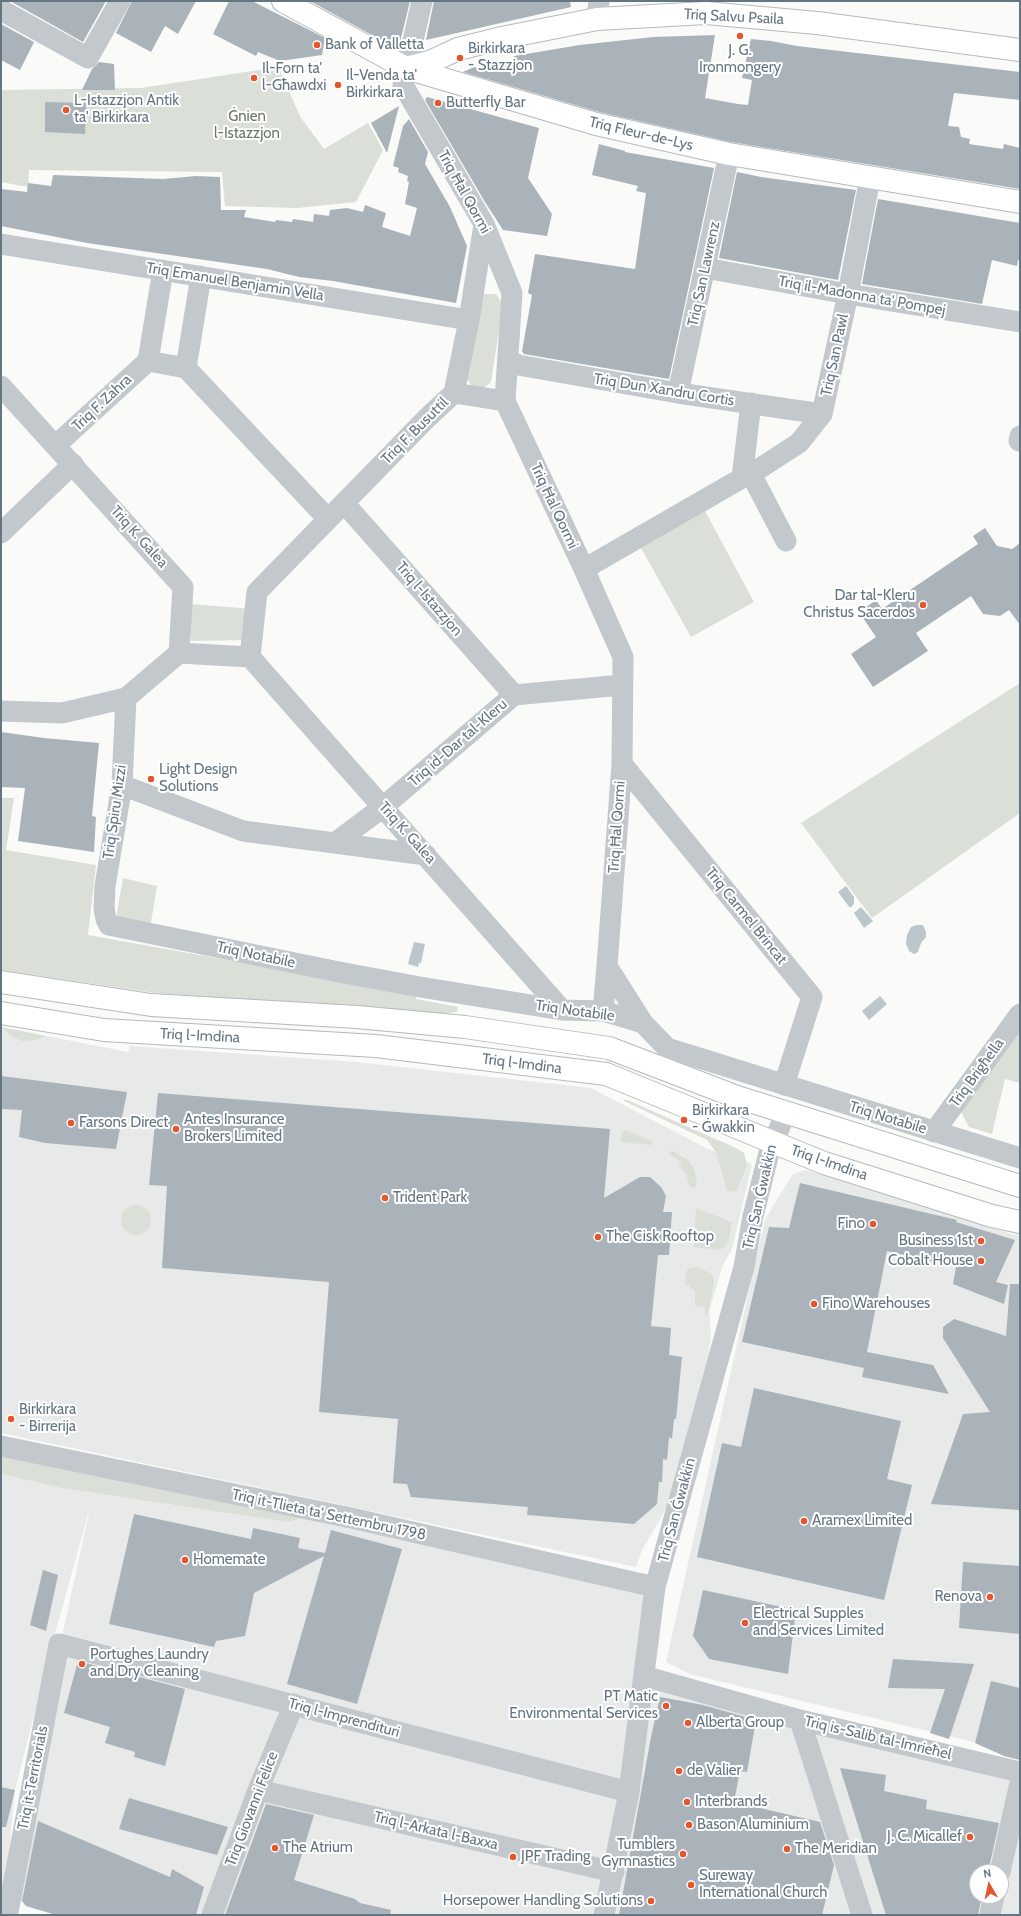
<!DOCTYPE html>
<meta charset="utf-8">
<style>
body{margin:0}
#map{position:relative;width:1021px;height:1916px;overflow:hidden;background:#fafaf8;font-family:Cabin,sans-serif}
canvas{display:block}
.frame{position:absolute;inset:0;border:2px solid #657683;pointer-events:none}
.north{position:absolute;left:969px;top:1864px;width:40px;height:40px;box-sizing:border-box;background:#fff;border:1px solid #c1c8cd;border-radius:50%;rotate:351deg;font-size:11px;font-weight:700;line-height:16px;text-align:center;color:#657683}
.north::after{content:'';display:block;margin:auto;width:14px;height:18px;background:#e4572e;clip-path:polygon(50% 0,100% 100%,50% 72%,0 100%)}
</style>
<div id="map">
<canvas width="1021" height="1916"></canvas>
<div class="frame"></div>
<div class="north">N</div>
</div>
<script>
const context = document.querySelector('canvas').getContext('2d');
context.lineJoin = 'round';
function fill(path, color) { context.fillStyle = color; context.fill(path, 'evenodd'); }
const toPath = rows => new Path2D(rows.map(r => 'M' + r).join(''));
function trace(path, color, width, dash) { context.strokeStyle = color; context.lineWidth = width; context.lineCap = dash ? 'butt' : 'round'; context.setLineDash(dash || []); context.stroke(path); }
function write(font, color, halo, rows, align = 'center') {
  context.font = font + ' Cabin,sans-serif'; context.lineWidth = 4; context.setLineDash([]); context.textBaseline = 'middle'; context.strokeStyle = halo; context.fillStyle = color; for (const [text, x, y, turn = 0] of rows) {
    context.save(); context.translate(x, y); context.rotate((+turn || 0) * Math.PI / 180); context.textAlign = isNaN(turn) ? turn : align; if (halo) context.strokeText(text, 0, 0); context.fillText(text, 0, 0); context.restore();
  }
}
const built = toPath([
 [1,1027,128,1052,130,1046,357,1062,591,1088,708,1149,752,1164,732,1249,723,1265,709,1311,711,1332,709,1354,686,1474,642,1550,636,1567,1,1433],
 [806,1170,1011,1234,1020,1235,1020,1753,689,1674,666,1662,765,1219,793,1174],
 [1,1474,61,1488,287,1522,304,1518,646,1594,636,1683,1020,1779,1020,1915,70,1915,24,1902,1,1899],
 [91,1503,6,1895,5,1895,15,1790,55,1634],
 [977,1872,1001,1872,1001,1896,977,1896]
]);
const green = toPath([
 [278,67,301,118,324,149,368,123,383,150,356,202,297,208,225,206,222,172,29,170,28,187,1,182,1,90,141,88],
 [484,294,496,294,503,304,491,382,483,389,472,386,467,379,478,300],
 [705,511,754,602,691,637,641,548],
 [190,604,254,609,248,640,191,641],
 [1020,683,1020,813,872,918,801,823],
 [1,798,14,798,6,850,96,865,88,935,411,993,417,994,416,999,458,1007,457,1012,439,1014,155,993,1,970],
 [123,878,157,886,150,928,116,919],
 [1,1027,46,1036,36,1040,22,1041,13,1037],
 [1020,1029,1020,1083,1005,1079,992,1134,969,1127,961,1112],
 [625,1099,736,1148,744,1153,747,1165,737,1190,730,1192,727,1190,716,1152,707,1140,624,1101],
 [625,1130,652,1141,652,1145,621,1142,622,1132],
 [673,1151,688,1160,694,1169,697,1184,694,1188,691,1188,689,1185,686,1174,679,1165,682,1164,676,1158,668,1154,669,1152],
 '121 1220a15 15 0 1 1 30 0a15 15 0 1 1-30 0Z',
 [696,1208,732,1222,728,1243,724,1248,718,1250,694,1247],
 [697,1267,712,1274,714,1281,709,1311,705,1316,705,1307,695,1306,695,1290,690,1288,690,1285,685,1285,686,1272,689,1268],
 [1,1455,304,1518,287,1522,61,1488,1,1474]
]);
const water = toPath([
 [846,886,854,897,854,904,850,908,838,892],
 [861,907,873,921,864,928,854,913],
 [917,925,923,925,926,932,926,937,921,943,918,952,914,954,909,951,906,944,907,935,911,927],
 [414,942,425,944,421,963,419,963,418,967,408,964],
 [880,996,887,1004,869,1020,862,1011]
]);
const building = toPath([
 [10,1,106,1,83,42],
 [132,1,196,1,178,34,165,26,151,52,116,33],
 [229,1,252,1,325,38,322,55,280,61,258,52,256,56,213,34],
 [310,1,410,1,400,42,392,46],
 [434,1,570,1,571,7,426,40],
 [1,24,34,42,20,70,1,60],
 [715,35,705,98,738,104,748,105,752,80,742,78,751,39,771,41,797,46,1020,72,1020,100,954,93,948,126,959,127,961,137,970,139,969,144,1003,149,1004,144,1020,148,1020,189,731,142,599,112,463,72,474,67,486,70,490,64,500,63,511,66,514,56,580,45,653,37],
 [99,62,114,64,115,90,82,90,92,69],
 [427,97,539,128,528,178,552,214,547,236,503,230,485,202,425,100],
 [45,102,86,103,85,134,45,132],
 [399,106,387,153,371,123],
 [409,119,428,152,425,164,450,207,467,246,456,303,333,281,299,277,267,269,87,243,1,226,1,189,27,192,28,183,51,186,53,175,163,179,196,176,220,177,221,210,246,210,244,217,275,222,276,220,292,222,293,219,313,222,314,214,329,216,330,210,347,208,363,212,365,205,386,213,382,227,410,236,417,208,405,204,409,182,407,181,408,176,398,172,399,168,393,166,403,126],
 [599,144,625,151,625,152,714,168,669,379,524,354,522,351,532,295,528,293,535,254,635,269,646,193,636,191,638,186,592,175],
 [737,172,761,177,856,190,838,280,719,258],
 [878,199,1020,223,1020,260,1018,260,1017,266,992,260,982,304,862,284],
 [985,528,997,546,1012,549,1020,543,1020,625,1009,610,1000,616,983,614,971,596,916,633,928,651,873,687,851,654,876,637,859,612,876,600,882,609,978,544,973,536],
 [1,732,44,738,99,743,92,816,96,817,94,852,18,841,25,788,1,787],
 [1,1076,127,1092,116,1149,45,1143,19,1137,22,1110,1,1109],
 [158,1093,610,1129,604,1198,640,1177,650,1177,661,1187,666,1196,663,1212,672,1212,669,1255,658,1255,651,1326,671,1328,669,1355,682,1357,676,1419,674,1419,672,1439,669,1437,667,1460,663,1459,662,1482,659,1482,657,1504,634,1524,527,1515,528,1507,411,1497,407,1484,393,1483,398,1419,319,1412,329,1282,162,1268,167,1186,149,1185],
 [800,1183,957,1220,956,1222,1015,1240,996,1282,1008,1285,1004,1304,953,1284,956,1267,887,1251,867,1352,933,1365,949,1394,862,1377,864,1368,742,1342,769,1227,789,1228],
 [1010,1284,1020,1284,1020,1510,931,1504,963,1414,990,1412,943,1338,943,1327,954,1319,1006,1336],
 [754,1388,901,1421,887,1479,912,1485,884,1600,697,1557,722,1443,741,1447],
 [134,1514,251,1539,253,1528,300,1538,298,1548,325,1553,331,1530,402,1549,357,1704,287,1684,324,1556,254,1593,245,1636,216,1641,214,1647,109,1624],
 [963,1562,1020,1566,1020,1634,959,1628],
 [43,1570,58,1575,46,1631,30,1625],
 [703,1590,796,1610,788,1674,709,1659,693,1636],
 [893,1659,974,1664,949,1739,930,1733,945,1689,888,1688],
 [78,1661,185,1689,165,1766,134,1757,135,1752,105,1743,110,1727,64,1713],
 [991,1681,1020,1688,1020,1760,1004,1756,975,1743],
 [660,1697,703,1705,756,1720,747,1772,740,1771,734,1802,820,1822,834,1865,822,1915,619,1915,651,1737],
 [840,1768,886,1775,884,1791,927,1800,926,1809,999,1823,988,1872,977,1872,977,1896,982,1896,978,1915,886,1915],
 [1,1787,15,1790,6,1827,1,1827],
 [129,1798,228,1827,217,1855,119,1829],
 [266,1804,314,1815,294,1880,355,1899,360,1903,391,1910,390,1915,225,1915],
 [38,1821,170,1877,172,1869,204,1887,196,1915,56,1915,26,1906,22,1901]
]);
const minor = toPath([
 [422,1,403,85,484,224,512,293,505,401,584,569,623,657,622,764,607,966,603,1011],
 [1,10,88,58,120,1],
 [597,19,599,1],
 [1,244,469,320],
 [705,268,848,294,1020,322],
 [508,360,518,365,678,393,822,414],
 [148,361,163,270],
 [148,361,186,368],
 [186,368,328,519],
 [186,368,201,276],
 [1,386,183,587,179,653,250,657,562,1010],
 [454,393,505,401],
 [678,393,729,154],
 [1019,441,1020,436],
 [56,445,148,361],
 [751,474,786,541],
 [742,478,751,474,799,443,822,414,848,294,870,178],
 [344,503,514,695],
 [1,533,73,464],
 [584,569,742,478,751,403],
 [250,657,257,592,428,417,454,393,469,320,484,225],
 [126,698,122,785,105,886,104,909,106,919,109,925,339,972,420,987,562,1010,603,1011,643,1023,667,1048,1020,1158],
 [1,711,62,713,126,698,179,653],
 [622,764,812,997,784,1085],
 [122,785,243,831,426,855],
 [335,843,383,807,514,695,622,685],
 [607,966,643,1023],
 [934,1132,1020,1014],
 [1,1446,351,1518,655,1587],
 [644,1676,800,1720,1020,1772],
 [800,1720,862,1915],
 [258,1790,614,1872],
 [1000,1872,1020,1783],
 [8,1912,59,1644,629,1792],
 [212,1915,258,1790,294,1704],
 [604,1915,629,1792,655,1587,744,1267,753,1216,769,1153,786,1112],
 [990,1915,994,1896]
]);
const major = toPath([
 [283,1,406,68,596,124,729,154,1020,202],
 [406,68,430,62,458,49,502,38,597,19,706,13,817,23,1020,50],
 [1,982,151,1005,357,1017,465,1027,609,1048,737,1097,1020,1186],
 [1,1013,104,1030,376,1046,606,1074,824,1163,992,1216,1020,1222]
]);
const markers = [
 [740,36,4,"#e4572e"],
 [317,45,4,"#e4572e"],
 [460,58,4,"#e4572e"],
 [254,78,4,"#e4572e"],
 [338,85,4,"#e4572e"],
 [438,103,4,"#e4572e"],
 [66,110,4,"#e4572e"],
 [923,605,4,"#e4572e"],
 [151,779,4,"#e4572e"],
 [684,1120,4,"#e4572e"],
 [71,1123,4,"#e4572e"],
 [176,1129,4,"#e4572e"],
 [385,1198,4,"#e4572e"],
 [873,1224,4,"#e4572e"],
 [598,1237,4,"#e4572e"],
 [981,1241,4,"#e4572e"],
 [981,1261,4,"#e4572e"],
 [814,1304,4,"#e4572e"],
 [11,1419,4,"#e4572e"],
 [804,1521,4,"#e4572e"],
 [185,1560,4,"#e4572e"],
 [990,1597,4,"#e4572e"],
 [745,1623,4,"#e4572e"],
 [82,1664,4,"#e4572e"],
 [666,1706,4,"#e4572e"],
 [688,1723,4,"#e4572e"],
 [679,1771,4,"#e4572e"],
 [687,1802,4,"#e4572e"],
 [689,1825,4,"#e4572e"],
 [970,1837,4,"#e4572e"],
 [275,1848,4,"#e4572e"],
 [787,1849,4,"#e4572e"],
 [683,1854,4,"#e4572e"],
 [513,1857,4,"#e4572e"],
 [691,1885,4,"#e4572e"],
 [651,1901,4,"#e4572e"]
];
const streetNames = [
 ["Triq Salvu Psaila",734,17,3],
 ["Triq Fleur-de-Lys",641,134,13],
 ["Triq Ħal Qormi",464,192,61],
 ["Triq San Lawrenz",704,274,-78],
 ["Triq Emanuel Benjamin Vella",235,282,9],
 ["Triq il-Madonna ta' Pompej",862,296,10],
 ["Triq San Pawl",835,355,-78],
 ["Triq Dun Xandru Cortis",664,390,9],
 ["Triq F. Zahra",102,403,-43],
 ["Triq F. Busuttil",415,431,-45],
 ["Triq Ħal Qormi",554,506,65],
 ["Triq K. Galea",139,537,48],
 ["Triq l-Istazzjon",429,599,49],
 ["Triq id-Dar tal-Kleru",458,743,-41],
 ["Triq Spiru Mizzi",115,812,-82],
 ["Triq Ħal Qormi",617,827,-86],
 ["Triq K. Galea",407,833,48],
 ["Triq Carmel Brincat",746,916,51],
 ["Triq Notabile",256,955,12],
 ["Triq Notabile",575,1011,8],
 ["Triq l-Imdina",200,1036,3],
 ["Triq l-Imdina",522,1064,7],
 ["Triq Brigħella",977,1073,-54],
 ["Triq Notabile",888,1118,17],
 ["Triq l-Imdina",829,1163,19],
 ["Triq San Ġwakkin",760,1197,-77],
 ["Triq San Ġwakkin",677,1510,-75],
 ["Triq it-Tlieta ta' Settembru 1798",329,1515,12],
 ["Triq l-Imprendituri",344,1718,15],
 ["Triq is-Salib tal-Imrieħel",878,1738,13],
 ["Triq it-Territorials",33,1778,-79],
 ["Triq Giovanni Felice",252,1809,-69],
 ["Triq l-Arkata l-Baxxa",436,1831,13]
];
const poiNames = [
 ["Bank of Valletta",325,45],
 ["Birkirkara",468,49],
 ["- Stazzjon",468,66],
 ["J. G.",740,51,"center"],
 ["Ironmongery",740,68,"center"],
 ["Il-Forn ta'",262,69],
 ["l-Għawdxi",262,86],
 ["Il-Venda ta'",346,76],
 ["Birkirkara",346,93],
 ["L-Istazzjon Antik",74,101],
 ["ta' Birkirkara",74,118],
 ["Butterfly Bar",446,103],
 ["Dar tal-Kleru",915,596,"right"],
 ["Christus Sacerdos",915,613,"right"],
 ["Light Design",159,770],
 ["Solutions",159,787],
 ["Birkirkara",692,1111],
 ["- Ġwakkin",692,1128],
 ["Antes Insurance",184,1120],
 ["Brokers Limited",184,1137],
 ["Farsons Direct",79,1123],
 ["Trident Park",393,1198],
 ["Fino",865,1224,"right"],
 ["The Cisk Rooftop",606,1237],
 ["Business 1st",973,1241,"right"],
 ["Cobalt House",973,1261,"right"],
 ["Fino Warehouses",822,1304],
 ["Birkirkara",19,1410],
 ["- Birrerija",19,1427],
 ["Aramex Limited",812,1521],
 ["Homemate",193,1560],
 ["Renova",982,1597,"right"],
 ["Electrical Supples",753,1614],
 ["and Services Limited",753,1631],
 ["Portughes Laundry",90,1655],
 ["and Dry Cleaning",90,1672],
 ["PT Matic",658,1697,"right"],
 ["Environmental Services",658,1714,"right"],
 ["Alberta Group",696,1723],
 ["de Valier",687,1771],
 ["Interbrands",695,1802],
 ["Bason Aluminium",697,1825],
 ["J. C. Micallef",962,1837,"right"],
 ["Tumblers",675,1845,"right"],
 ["Gymnastics",675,1862,"right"],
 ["The Atrium",283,1848],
 ["The Meridian",795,1849],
 ["JPF Trading",521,1857],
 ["Sureway",699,1876],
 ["International Church",699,1893],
 ["Horsepower Handling Solutions",643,1901,"right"]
];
const parkNames = [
 ["Ġnien",247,117],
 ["l-Istazzjon",247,134]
];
fill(built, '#e8e9e9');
fill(green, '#dadfd7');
fill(water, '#bbc7cb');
fill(building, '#aab3b9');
trace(major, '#b5babe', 24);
trace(minor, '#c3c8cc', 21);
trace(major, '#fff', 22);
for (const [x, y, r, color] of markers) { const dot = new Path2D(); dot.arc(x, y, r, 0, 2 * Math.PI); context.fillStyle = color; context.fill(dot); trace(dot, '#fff', 1.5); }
write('15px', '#657683', '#fff', streetNames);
write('15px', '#657683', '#fff', poiNames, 'left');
write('15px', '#687a64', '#fff', parkNames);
</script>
